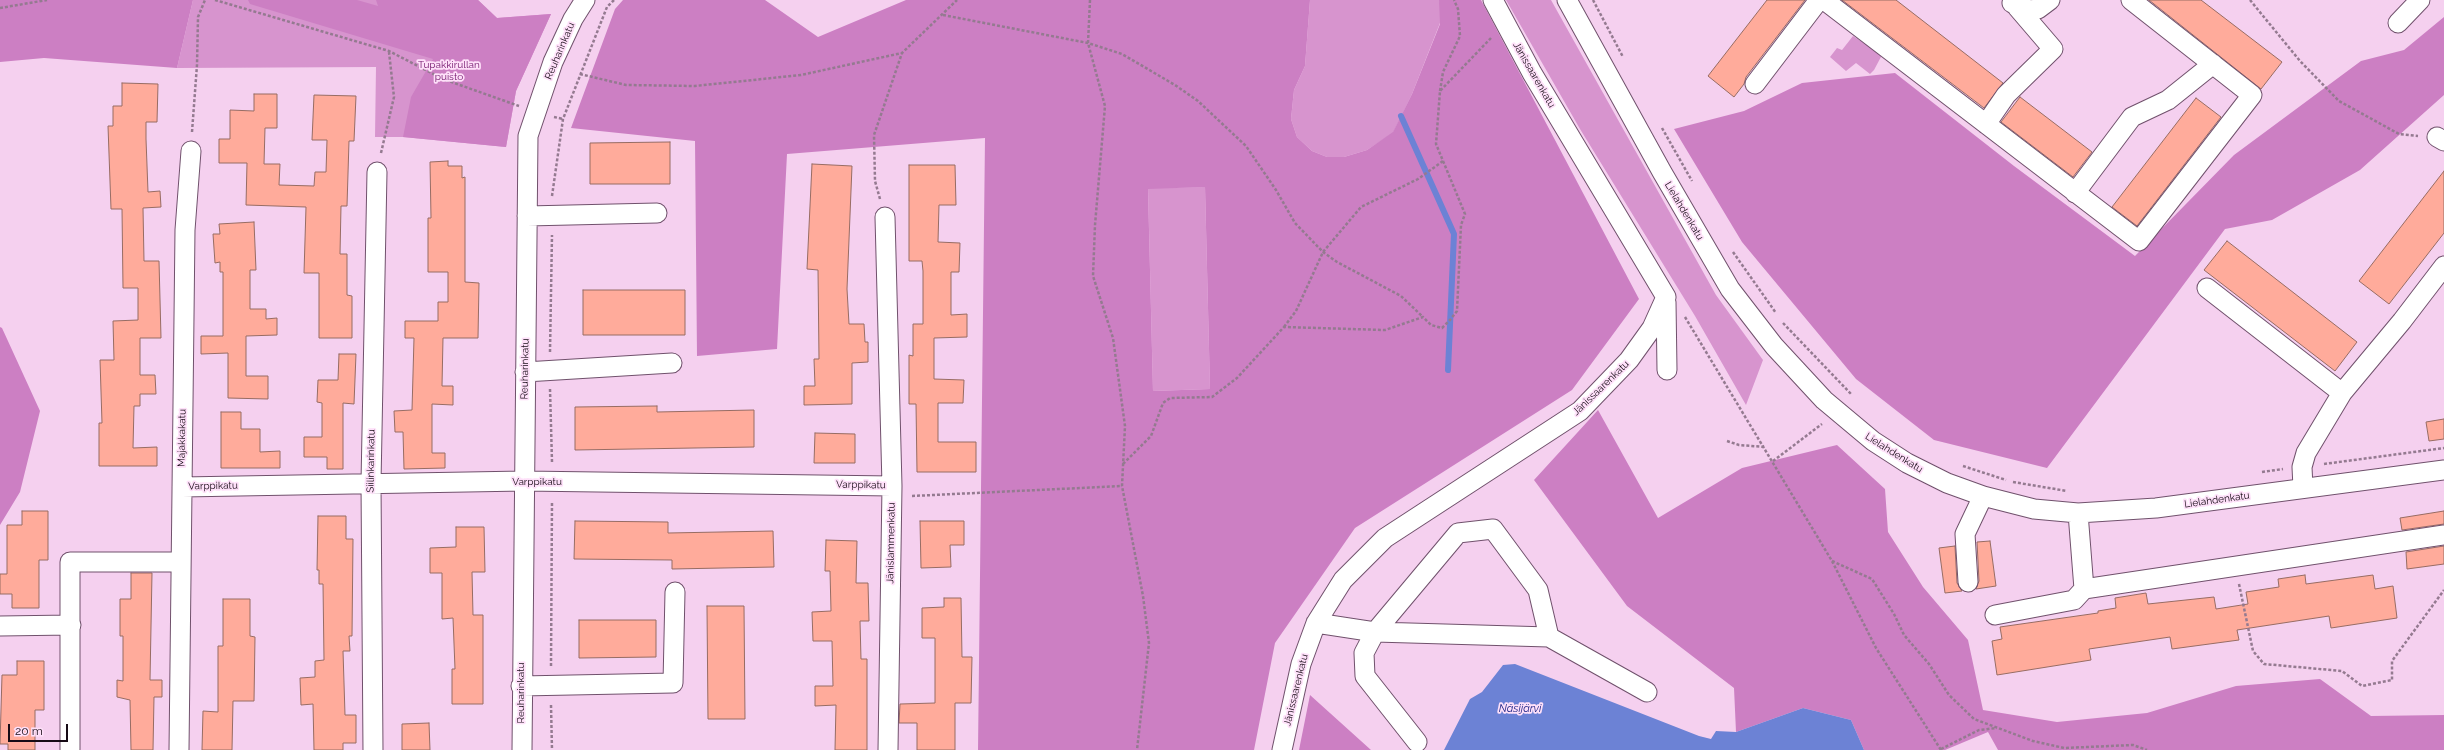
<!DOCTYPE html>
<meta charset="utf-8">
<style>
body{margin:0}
#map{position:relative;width:2444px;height:750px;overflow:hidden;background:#f5d0ef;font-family:Raleway,sans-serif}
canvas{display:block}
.scale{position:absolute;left:8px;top:724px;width:60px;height:18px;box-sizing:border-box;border:2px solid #170b16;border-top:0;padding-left:5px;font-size:12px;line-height:14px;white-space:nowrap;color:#170b16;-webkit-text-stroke:3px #fee0f9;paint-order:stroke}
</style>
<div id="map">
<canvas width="2444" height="750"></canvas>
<div class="scale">20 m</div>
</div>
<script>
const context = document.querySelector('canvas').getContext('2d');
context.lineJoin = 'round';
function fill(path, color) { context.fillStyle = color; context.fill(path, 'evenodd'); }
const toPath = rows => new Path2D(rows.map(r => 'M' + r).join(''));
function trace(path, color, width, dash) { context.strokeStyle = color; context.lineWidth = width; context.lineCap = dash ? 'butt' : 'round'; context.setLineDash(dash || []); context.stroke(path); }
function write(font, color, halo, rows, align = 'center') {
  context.font = font + ' Raleway,sans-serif'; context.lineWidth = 3.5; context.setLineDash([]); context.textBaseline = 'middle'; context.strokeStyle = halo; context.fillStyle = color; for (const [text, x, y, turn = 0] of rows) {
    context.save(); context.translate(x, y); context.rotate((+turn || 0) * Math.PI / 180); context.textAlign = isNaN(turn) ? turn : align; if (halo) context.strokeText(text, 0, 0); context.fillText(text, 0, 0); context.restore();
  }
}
const green = toPath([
 [193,0,478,0,497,18,551,14,516,91,506,147,403,137,375,137,376,67,177,68],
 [1310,0,1439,0,1441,6,1440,23,1412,94,1393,133,1367,150,1344,157,1327,157,1312,151,1297,137,1291,119,1294,90,1305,66],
 [1506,0,1551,0,1716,295,1763,360,1746,405,1695,316,1580,129],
 [1853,36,1882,55,1874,70,1870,74,1856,63,1846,71,1830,57,1837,48,1842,50],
 [1205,187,1210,389,1153,391,1148,188]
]);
const forest = toPath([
 [0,0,193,0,177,68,44,58,0,62],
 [248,0,357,0,378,6,376,0,478,0,497,18,551,14,516,91,506,147,403,137,411,97,433,59,250,4],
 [623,0,765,0,818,37,906,0,1310,0,1305,66,1294,90,1291,119,1297,137,1312,151,1327,157,1344,157,1367,150,1393,132,1412,94,1440,24,1439,0,1481,0,1639,299,1572,390,1355,528,1275,643,1254,750,978,750,985,138,787,154,777,349,697,356,695,141,571,128,615,9],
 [1205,187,1210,389,1153,391,1148,189],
 [2444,17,2444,95,2360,170,2272,220,2225,229,2047,468,1934,440,1856,379,1742,242,1674,129,1744,111,1802,83,1895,73,2014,166,2135,256,2234,155,2361,61,2404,50],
 [0,327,2,328,40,411,20,492,0,525],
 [1598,410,1658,518,1742,468,1837,445,1885,489,1888,532,1923,587,1968,640,1983,710,2057,722,2147,713,2236,686,2320,679,2371,716,2444,715,2444,750,1998,750,1988,732,1945,750,1864,750,1851,720,1803,708,1736,732,1734,688,1627,606,1534,480],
 [1310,695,1371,750,1299,750]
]);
const water = toPath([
 [1515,664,1699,736,1711,739,1716,731,1736,732,1803,708,1851,720,1864,750,1444,750,1470,699,1482,692,1503,665]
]);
const stream = toPath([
 [1401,116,1454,234,1448,370]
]);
const building = toPath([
 [1767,0,1805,0,1746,77,1744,84,1734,97,1708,76,1767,0],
 [1842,0,1896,0,2003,83,1984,108,1842,0],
 [2149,0,2201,0,2282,62,2261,89,2149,0],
 [122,83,158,84,157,122,146,122,146,139,148,192,160,191,161,207,143,208,144,261,159,261,161,338,140,338,140,375,155,375,156,394,140,394,140,406,134,406,133,448,157,447,157,466,99,466,99,423,102,423,100,360,114,360,113,321,138,320,138,288,123,288,122,209,111,209,108,126,113,126,113,106,122,106,122,83],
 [254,94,277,94,277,128,265,128,264,164,280,164,279,185,314,186,315,172,326,172,327,140,312,140,314,95,356,96,354,141,349,141,347,206,341,206,340,254,347,254,347,295,352,296,352,338,319,338,319,273,304,273,306,207,246,205,247,163,219,163,219,139,230,139,230,110,254,111,254,94],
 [2020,97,2092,152,2073,177,2001,122,2020,97],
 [2196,98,2221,117,2137,226,2112,207,2196,98],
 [670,142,670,184,590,184,590,143,670,142],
 [448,161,448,166,462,166,462,178,465,177,465,282,479,283,478,338,443,338,442,386,453,386,453,405,432,404,432,453,445,453,445,468,404,469,403,432,395,432,394,411,412,410,414,338,405,338,405,321,438,321,438,302,448,302,448,272,428,272,428,218,431,218,430,162,448,161],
 [812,164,852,166,847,289,849,324,864,324,865,342,868,342,868,362,852,363,852,404,804,405,804,386,815,386,814,359,819,359,818,270,807,269,812,164],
 [909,165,955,165,956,205,939,205,938,242,960,243,959,272,951,272,951,315,967,314,967,337,934,338,934,379,964,380,963,403,938,403,938,442,976,442,976,472,917,472,916,404,909,404,909,355,913,356,913,324,923,324,923,271,922,261,909,261,909,165],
 [2444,171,2444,233,2389,304,2359,281,2444,171],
 [254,222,256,270,250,270,250,309,266,309,266,319,277,318,277,335,246,336,246,376,268,376,268,399,228,398,228,353,201,354,201,336,223,336,223,272,220,272,220,262,215,263,213,234,220,234,219,224,254,222],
 [2227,241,2357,342,2335,371,2204,270,2227,241],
 [583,290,685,290,685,335,583,335,583,290],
 [339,354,356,354,354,404,343,403,343,469,327,469,327,457,304,457,304,437,322,437,322,403,317,402,318,380,338,380,339,354],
 [657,406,657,412,754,410,754,447,575,450,575,407,657,406],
 [221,412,241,412,241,429,260,429,260,452,280,451,280,468,221,468,221,412],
 [2444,419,2444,439,2429,441,2426,422,2444,419],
 [815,433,855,434,855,463,814,463,815,433],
 [22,511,48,511,48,560,39,560,39,608,12,608,12,594,0,594,0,574,7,574,7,525,22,525,22,511],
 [2444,511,2444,524,2402,530,2400,518,2444,511],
 [318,516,346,516,346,539,353,539,352,636,349,636,350,651,343,651,345,715,356,715,356,743,343,743,343,750,314,750,313,704,301,705,300,678,315,677,315,661,324,660,323,584,319,584,319,570,317,570,318,516],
 [575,521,668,522,668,533,773,531,774,567,672,569,672,560,574,559,575,521],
 [920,521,964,521,964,545,950,545,951,567,921,568,920,521],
 [456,527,484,527,485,572,472,572,473,615,483,615,483,704,452,704,452,669,455,669,453,618,442,619,442,573,430,573,430,548,456,547,456,527],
 [826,540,857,541,856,583,868,583,869,621,860,621,861,659,867,659,867,750,835,750,836,705,815,706,815,686,833,686,832,641,813,641,812,612,831,611,830,571,825,571,826,540],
 [1990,541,1996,586,1976,589,1979,581,1977,542,1990,541],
 [1955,546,1957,583,1962,591,1945,593,1939,548,1955,546],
 [2444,546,2444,564,2407,569,2406,552,2444,546],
 [131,573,152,573,150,680,162,680,162,697,154,697,153,750,131,750,130,700,117,697,117,680,123,681,123,636,120,636,120,599,131,599,131,573],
 [2305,575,2306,584,2373,575,2375,589,2393,586,2397,618,2331,628,2329,616,2237,630,2239,640,2172,649,2170,637,2089,649,2091,660,1997,675,1992,641,2002,639,2000,627,2098,613,2098,611,2116,608,2115,598,2146,593,2148,604,2214,597,2216,609,2248,604,2246,592,2279,587,2278,579,2305,575],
 [944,598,961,598,962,657,972,657,971,703,955,703,955,750,917,750,917,723,899,723,900,704,935,703,935,638,922,638,922,608,944,607,944,598],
 [223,599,250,599,250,636,255,637,254,701,233,701,232,750,202,750,203,711,218,712,218,646,223,646,223,599],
 [707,606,744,606,745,719,708,719,707,606],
 [579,620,656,620,656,657,579,658,579,620],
 [17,661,44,661,44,710,35,710,35,750,8,750,8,744,0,744,2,675,17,675,17,661],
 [429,723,430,750,402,750,402,724,429,723]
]);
const path = toPath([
 [215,0,389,51,443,79,519,106],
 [1090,0,1088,43,1105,106,1095,225,1093,276,1113,338,1125,426,1122,486,1143,596,1149,643,1137,750],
 [1593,0,1623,57],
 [2250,0,2300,61,2339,101,2399,134,2418,136],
 [0,8,47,0],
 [943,15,1088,43,1122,54,1175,85,1198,101,1246,146,1276,190,1295,223,1323,252,1337,262,1401,296,1423,317],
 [580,74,626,85,695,86,801,75,902,53,957,0],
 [1440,91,1443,72,1460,36,1458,9,1454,0],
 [554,117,563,119],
 [1662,128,1692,181],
 [192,132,197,65,198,17,205,0],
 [381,153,394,97,389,52],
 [552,196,563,119,607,7,614,0],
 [880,199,875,181,874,135,902,53],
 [1733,252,1776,313],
 [1685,317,1832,561,1876,648,1941,750],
 [1783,323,1852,395],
 [1284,327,1296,311,1323,252,1361,207,1418,179,1443,161],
 [550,352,552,235],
 [550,389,552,462],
 [1727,441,1739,445,1765,447],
 [1773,461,1822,424],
 [1123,464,1151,436,1163,403,1170,398,1212,397,1237,378,1284,327,1385,330,1423,317,1431,325,1442,328,1450,320,1457,311,1461,225,1465,214,1436,144,1440,91,1491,38],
 [2324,464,2444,448],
 [1963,466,2006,480],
 [2262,472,2283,469],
 [2013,482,2067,491],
 [912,496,1122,486],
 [1832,561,1872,579,1894,614,1904,635,1929,664,1949,695,1974,719,2033,741,2064,748,2133,745,2147,750],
 [2239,584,2253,651,2264,664,2342,671,2362,686,2392,680,2392,661,2444,590],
 [551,666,552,501],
 [551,705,552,750],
 [1941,749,1979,730,1997,728]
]);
const minor = toPath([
 [1567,0,1662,172,1730,289,1774,346,1824,400,1873,441,1907,463,1947,483,1983,496,2034,509,2078,513,2156,508,2444,470],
 [1824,0,2139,241,2252,95,2131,0],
 [2012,3,2029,10,2038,9,2050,0],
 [2398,23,2420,0],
 [1755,84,1819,0],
 [1986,124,2006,95,2053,49,2017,7],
 [2437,137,2444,141],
 [2075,193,2132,117,2168,100,2213,64],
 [527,216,657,213],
 [885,217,892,486,888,750],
 [2207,288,2342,393],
 [1666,302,1667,370],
 [525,372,672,363],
 [182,487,524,481,892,486],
 [2303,488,2302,467,2306,453,2342,393,2402,321,2444,266],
 [2078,513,2084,589,2444,535],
 [1968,582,1965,534,1983,496],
 [1995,615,2074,600,2084,589],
 [1316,623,1375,632,1549,637,1647,692],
 [0,626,71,625],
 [521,686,673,683,675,592],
 [1417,742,1365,676,1364,653,1375,632,1458,533,1493,529,1538,590,1549,637],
 [70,749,70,562,181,562],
 [179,750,185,230,191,151],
 [373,750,371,483,377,172],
 [522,750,528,136,553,62,573,19,585,0],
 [1282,750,1301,664,1316,623,1343,580,1385,538,1580,411,1629,360,1652,328,1666,297,1532,73,1493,0]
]);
const streetNames = [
 ["Reuharinkatu",560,51,-67],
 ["Jänissaarenkatu",1534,75,60],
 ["Lielahdenkatu",1684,211,59],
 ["Reuharinkatu",525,369,-89],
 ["Jänissaarenkatu",1601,388,-44],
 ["Majakkakatu",182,438,-89],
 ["Lielahdenkatu",1894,453,32],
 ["Siilinkarinkatu",371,461,-89],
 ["Varppikatu",537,482],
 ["Varppikatu",861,485,1],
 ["Varppikatu",213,486,-1],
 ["Lielahdenkatu",2217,500,-8],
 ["Jänislammenkatu",891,543,-89],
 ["Jänissaarenkatu",1296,690,-76],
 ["Reuharinkatu",521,693,-90]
];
const parkNames = [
 ["Tupakkirullan",449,65],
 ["puisto",449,77]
];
const waterNames = [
 ["Näsijärvi",1520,709]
];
fill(green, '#d794ce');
fill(forest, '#cc7fc3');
fill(water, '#6c82d5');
trace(stream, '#6c82d5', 6);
fill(building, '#ffab9b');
trace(building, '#976c63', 1);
trace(minor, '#70516c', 21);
trace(path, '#947a90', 2.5, [3, 2]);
trace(minor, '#fff', 19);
write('10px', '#170b16', '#fee0f9', streetNames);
write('10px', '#71146b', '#fee0f9', parkNames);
write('italic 11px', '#1e2485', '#fee0f9', waterNames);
</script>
